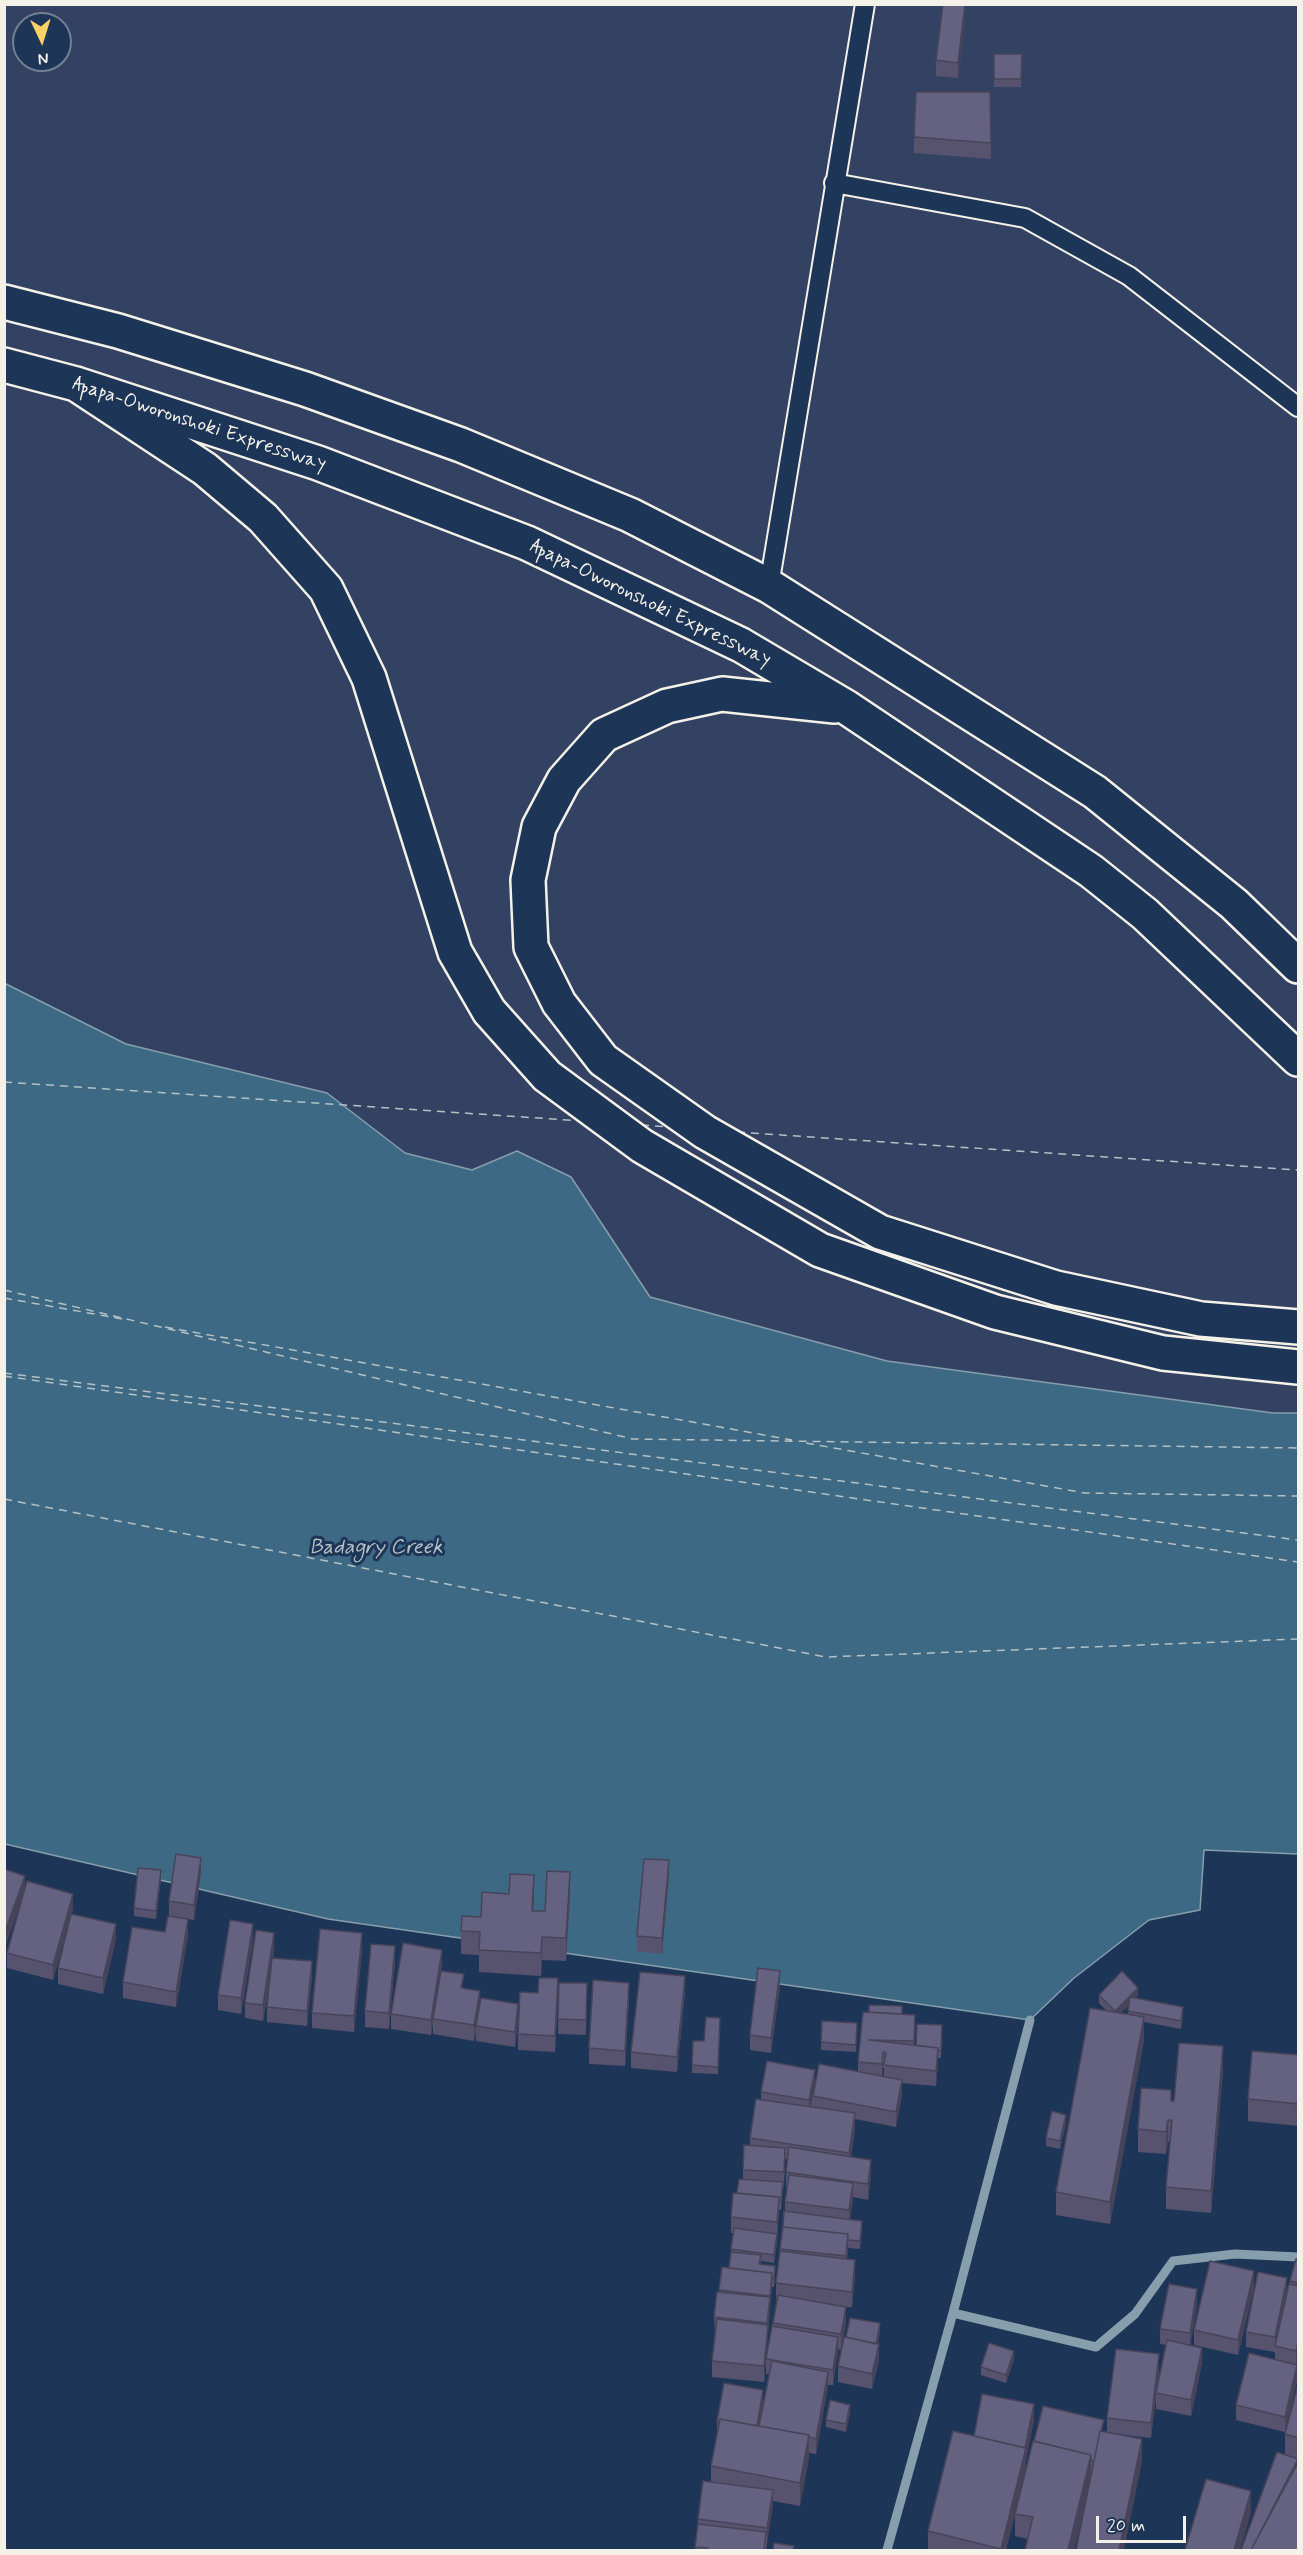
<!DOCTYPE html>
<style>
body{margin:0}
#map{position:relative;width:1303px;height:2555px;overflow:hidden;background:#1d3557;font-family:Mynerve,sans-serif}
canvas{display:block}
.frame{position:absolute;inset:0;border:6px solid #f4f1e8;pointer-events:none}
.north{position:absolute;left:12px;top:12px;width:60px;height:60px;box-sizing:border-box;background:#1d3557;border:2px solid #738091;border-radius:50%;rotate:176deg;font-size:16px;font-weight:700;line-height:24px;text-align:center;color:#f4f1e8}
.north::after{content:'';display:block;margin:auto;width:21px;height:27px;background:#ffd166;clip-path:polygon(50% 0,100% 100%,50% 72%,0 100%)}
.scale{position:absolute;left:1096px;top:2516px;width:90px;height:27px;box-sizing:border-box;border:3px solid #f4f1e8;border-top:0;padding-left:8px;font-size:18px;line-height:21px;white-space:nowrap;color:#f4f1e8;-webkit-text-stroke:4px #1d3557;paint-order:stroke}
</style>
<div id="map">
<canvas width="1303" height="2555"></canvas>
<div class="frame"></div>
<div class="north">N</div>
<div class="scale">20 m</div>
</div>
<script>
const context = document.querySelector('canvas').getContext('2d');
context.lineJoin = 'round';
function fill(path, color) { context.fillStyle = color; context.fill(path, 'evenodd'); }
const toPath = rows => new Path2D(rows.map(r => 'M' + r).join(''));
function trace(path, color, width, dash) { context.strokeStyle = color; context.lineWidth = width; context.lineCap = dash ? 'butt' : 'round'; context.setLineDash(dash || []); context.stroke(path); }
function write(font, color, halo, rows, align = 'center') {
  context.font = font + ' Mynerve,sans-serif'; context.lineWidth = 6; context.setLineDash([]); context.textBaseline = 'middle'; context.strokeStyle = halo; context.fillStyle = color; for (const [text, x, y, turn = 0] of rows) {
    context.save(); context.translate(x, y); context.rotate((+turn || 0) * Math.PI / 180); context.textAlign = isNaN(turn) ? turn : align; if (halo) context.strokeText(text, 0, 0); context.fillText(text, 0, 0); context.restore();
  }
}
const built = toPath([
 [4,5,1298,5,1298,1413,1273,1413,887,1361,650,1297,573,1180,472,1170,413,1155,278,1133,5,1017],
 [24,24,60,24,60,60,24,60]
]);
const water = toPath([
 [4,983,126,1044,327,1093,405,1153,472,1170,517,1151,571,1177,650,1297,887,1361,1273,1413,1298,1413,1298,1854,1204,1850,1200,1910,1149,1920,1074,1978,1030,2020,328,1919,5,1844,4,983]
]);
const stream = toPath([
 [953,2313,1096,2347,1135,2314,1173,2261,1235,2254,1298,2257],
 [887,2550,953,2313,1030,2020]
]);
const ferry = toPath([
 [4,1082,582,1121],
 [641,1125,669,1127],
 [737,1132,1298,1170],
 [4,1290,633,1439,1298,1448],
 [4,1298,128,1320],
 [165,1327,792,1440],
 [4,1373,1298,1540],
 [4,1376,1298,1562],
 [806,1443,1085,1493,1298,1496],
 [4,1499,826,1657,1298,1639]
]);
const service = toPath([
 [834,183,1025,218,1129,276,1298,407],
 [769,586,865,4]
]);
const motorway = toPath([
 [4,302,118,331,305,389,461,445,630,515,769,586,1095,792,1234,904,1298,966],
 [4,365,76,384,318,463,527,543,741,645,846,707,1091,871,1145,914,1298,1059],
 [76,384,205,469,263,518,326,589,369,678,455,952,489,1011,547,1076,642,1146,820,1250,995,1312,1163,1353,1298,1367],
 [835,706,722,694,667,706,604,735,564,780,539,827,528,880,531,947,559,1003,603,1060,705,1132,880,1232,1056,1288,1201,1319,1298,1327]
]);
const wall = toPath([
 [965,20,958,78,936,76,936,60],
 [994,54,1022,54,1021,87,994,87],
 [990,92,991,159,914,153,914,137],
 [4,1869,25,1890,73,1909,71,1914,116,1939,103,1994,58,1984,58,1968,67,1927,53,1980,7,1968,7,1953,22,1898,4,1950],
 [201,1873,194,1920,188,1919,188,1935,176,2007,123,1998,123,1982,165,1932,169,1916,169,1901],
 [669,1876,662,1954,637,1951,637,1936],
 [161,1878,156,1919,134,1916,134,1908],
 [509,1894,534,1898,534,1911,545,1911,570,1895,566,1961,542,1960,541,1976,479,1972,479,1955,461,1954,461,1931,481,1917],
 [253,1940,241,2014,218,2010,218,1995],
 [274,1948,273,1958,312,1977,307,2026,267,2022,267,2007,271,1972,263,2021,245,2018,245,2003],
 [362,1949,354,2032,312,2028,312,2013],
 [395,1961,389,2029,365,2027,365,2011],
 [442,1965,441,1971,464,1988,480,2003,518,2020,515,2047,476,2041,476,2031,474,2041,433,2034,433,2023,431,2035,391,2029,391,2014],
 [559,1983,587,1983,586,2035,558,2034],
 [780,1986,771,2053,750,2050,750,2035],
 [685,1992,677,2072,631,2068,631,2052],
 [558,1994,555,2052,518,2050,518,2034],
 [1099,1995,1138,1995,1136,1998,1183,2015,1181,2029,1144,2022,1144,2040,1110,2224,1056,2215,1056,2192,1107,2011,1099,2003],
 [1129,2005,1128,2015,1121,2013],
 [629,1998,625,2066,589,2064,589,2048],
 [902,2014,915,2030,914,2045,916,2045,942,2025,941,2058,938,2058,936,2086,902,2083,902,2095,896,2127,855,2119,855,2129,851,2157,871,2175,868,2200,853,2197,850,2220,862,2229,860,2249,848,2248,847,2259,855,2275,852,2307,845,2307,846,2322,841,2350,838,2349,833,2385,828,2385,816,2454,809,2453,809,2458,800,2506,773,2501,766,2550,695,2550,698,2519,711,2482,711,2466,717,2435,717,2421,763,2405,769,2374,766,2374,766,2359,777,2299,776,2299,776,2283,784,2211,785,2211,785,2202,787,2188,786,2187,786,2172,788,2159,785,2159,784,2188,783,2187,781,2210,779,2210,777,2242,774,2263,761,2261,760,2264,775,2274,774,2287,772,2287,770,2306,764,2382,712,2377,712,2361,715,2333,714,2317,719,2292,722,2267,729,2268,734,2233,731,2233,731,2217,737,2193,743,2179,743,2170,750,2145,750,2138,761,2100,761,2092,815,2085,858,2072,858,2062],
 [883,2068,884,2068,884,2077,882,2076],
 [720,2026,718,2074,692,2073,692,2065,704,2041],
 [857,2031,856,2052,821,2050,821,2042],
 [1299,2055,1299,2126,1248,2121,1248,2099],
 [1223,2069,1211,2213,1166,2209,1166,2187,1170,2142,1168,2142,1166,2154,1138,2152,1138,2129,1171,2101,1174,2101],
 [1066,2123,1060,2149,1046,2146,1046,2138],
 [1299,2260,1299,2353,1296,2365,1297,2381,1285,2432,1236,2420,1236,2405,1275,2360,1275,2352,1246,2347,1246,2332,1285,2303,1290,2281],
 [1254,2287,1238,2355,1194,2345,1194,2330],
 [1197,2305,1190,2345,1202,2363,1191,2416,1156,2409,1156,2397,1151,2438,1116,2434,1142,2462,1087,2496,1074,2550,1025,2550,1028,2539,1015,2536,1015,2514,1006,2550,928,2550,928,2531,974,2436,1034,2420,1026,2459,1026,2468,1034,2441,1104,2432,1107,2432,1107,2418,1159,2370,1157,2389,1166,2345,1160,2344,1160,2329],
 [880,2331,878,2344,879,2360,872,2389,838,2382,838,2366,846,2337],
 [1014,2359,1006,2383,981,2375,981,2367],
 [1299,2381,1299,2550,1241,2550,1277,2452,1285,2454,1285,2434],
 [850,2413,846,2432,826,2427,826,2420]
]);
const shadedWall = toPath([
 [965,4,965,20,958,78,958,63],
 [201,1858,201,1873,194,1920,194,1905],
 [669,1860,669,1876,662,1954,662,1938],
 [161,1870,161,1878,156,1919,156,1911],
 [570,1872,570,1895,566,1961,566,1938],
 [534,1875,534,1898,532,1933,532,1911],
 [25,1876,25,1891,4,1950,4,1934],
 [73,1894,73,1909,53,1980,53,1965],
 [188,1919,188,1935,176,2007,176,1992],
 [116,1924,116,1939,103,1994,103,1978],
 [253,1924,253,1940,241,2014,241,1998],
 [274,1933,274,1948,263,2021,263,2005],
 [362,1933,362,1949,354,2032,354,2016],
 [542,1937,542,1960,541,1976,541,1953],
 [395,1946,395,1961,389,2029,389,2013],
 [442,1950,442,1965,431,2035,431,2020],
 [312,1961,312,1977,307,2026,307,2011],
 [780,1971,780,1986,771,2053,771,2038],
 [685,1976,685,1992,677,2072,677,2057],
 [558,1978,558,1994,555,2052,555,2036],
 [629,1983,629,1998,625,2066,625,2051],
 [1138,1988,1138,1995,1115,2019,1115,2011],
 [480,1991,480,2006,476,2026,474,2041,474,2025],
 [518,2004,518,2020,515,2047,515,2032],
 [1183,2007,1183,2015,1181,2029,1181,2021],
 [1144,2017,1144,2040,1110,2224,1110,2202],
 [1223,2046,1223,2069,1211,2213,1211,2191],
 [938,2048,938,2063,936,2086,936,2071],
 [883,2052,883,2068,882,2080,882,2064],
 [815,2070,815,2085,809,2116,809,2100],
 [902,2080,902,2095,896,2127,896,2112],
 [855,2113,855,2129,849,2168,849,2153],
 [1066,2115,1066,2123,1060,2149,1060,2141],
 [1168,2120,1168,2142,1166,2154,1166,2132],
 [871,2160,871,2175,868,2200,868,2184],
 [853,2183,853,2199,849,2226,849,2210],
 [779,2197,777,2242,774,2263,774,2255,777,2236,777,2222],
 [848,2234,848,2250,846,2272,846,2256],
 [855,2260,855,2275,852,2307,852,2292],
 [1254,2271,1254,2287,1238,2355,1238,2340],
 [772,2273,772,2288,764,2382,764,2366],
 [1287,2278,1287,2293,1275,2346,1275,2353,1275,2337],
 [1197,2289,1197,2305,1190,2349,1190,2333],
 [846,2307,846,2322,841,2350,841,2334],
 [880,2323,880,2331,876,2351,876,2344],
 [838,2337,838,2353,833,2385,833,2370],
 [1299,2338,1299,2353,1296,2366,1296,2351],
 [879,2344,879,2360,872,2389,872,2374],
 [1202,2348,1202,2363,1191,2416,1191,2400],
 [1014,2351,1014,2359,1006,2383,1006,2375],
 [1159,2354,1159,2370,1151,2438,1151,2423],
 [1297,2365,1297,2381,1285,2432,1285,2417],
 [828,2372,828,2387,816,2454,816,2439],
 [763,2390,763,2406,756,2443,756,2428],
 [1034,2404,1034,2420,1026,2459,1026,2471,1006,2550,1001,2550],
 [850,2405,850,2413,846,2432,846,2424],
 [809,2435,809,2458,800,2506,800,2483],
 [1142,2439,1142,2462,1124,2550,1119,2550],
 [1091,2455,1091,2477,1074,2550,1068,2550],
 [1298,2459,1298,2474,1252,2550],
 [773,2490,773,2506,767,2544,767,2528],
 [1251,2491,1251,2514,1240,2550,1234,2550]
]);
const building = toPath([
 [943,4,965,4,958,63,936,60,943,4],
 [994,54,1022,54,1021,79,994,79,994,54],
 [916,92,990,92,991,143,914,137,916,92],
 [176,1854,201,1858,194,1905,169,1901,176,1854],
 [644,1859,669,1860,662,1938,637,1936,644,1859],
 [138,1868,161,1870,156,1911,134,1908,138,1868],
 [4,1869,25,1876,4,1934,4,1869],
 [547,1871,570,1872,566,1938,542,1937,541,1953,479,1950,480,1932,461,1931,462,1916,481,1917,482,1892,509,1894,510,1874,534,1875,532,1911,545,1911,547,1871],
 [27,1881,73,1894,53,1965,7,1953,27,1881],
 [71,1914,116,1924,103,1978,58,1968,71,1914],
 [168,1916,188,1919,176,1992,123,1982,132,1927,165,1932,168,1916],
 [230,1920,253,1924,241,1998,218,1995,230,1920],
 [320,1929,362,1933,354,2016,312,2013,320,1929],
 [256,1930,274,1933,263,2005,245,2003,256,1930],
 [403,1943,442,1950,431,2020,391,2014,403,1943],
 [371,1944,395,1946,389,2013,365,2011,371,1944],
 [272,1958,312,1961,307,2011,267,2007,272,1958],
 [758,1968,780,1971,771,2038,750,2035,758,1968],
 [441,1971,464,1974,461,1988,480,1991,474,2025,433,2019,441,1971],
 [1122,1971,1138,1988,1115,2011,1099,1995,1122,1971],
 [640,1972,685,1976,677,2057,631,2052,640,1972],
 [539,1978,558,1978,555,2036,518,2034,520,1992,538,1993,539,1978],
 [593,1980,629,1983,625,2051,589,2048,593,1980],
 [559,1983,587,1983,586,2020,558,2019,559,1983],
 [1130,1997,1183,2007,1181,2021,1128,2011,1130,1997],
 [481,1998,518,2004,515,2032,476,2026,481,1998],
 [869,2005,902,2006,902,2014,869,2012,869,2005],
 [1090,2008,1144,2017,1110,2202,1056,2192,1090,2008],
 [863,2012,915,2015,914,2041,869,2040,938,2048,936,2071,884,2065,886,2053,883,2052,882,2064,858,2062,863,2012],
 [706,2017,720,2018,718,2067,692,2065,693,2041,704,2041,706,2017],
 [822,2021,857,2023,856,2045,821,2042,822,2021],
 [917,2024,942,2025,941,2051,938,2050,938,2048,916,2045,917,2024],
 [1179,2043,1223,2046,1211,2191,1166,2187,1172,2120,1168,2120,1166,2132,1138,2129,1141,2088,1171,2090,1171,2101,1174,2101,1179,2043],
 [1252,2051,1299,2055,1299,2104,1248,2099,1252,2051],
 [767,2061,815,2070,809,2100,761,2092,767,2061],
 [819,2064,902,2080,896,2112,813,2096,819,2064],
 [756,2099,855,2113,849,2153,750,2138,756,2099],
 [1052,2111,1066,2115,1060,2141,1046,2138,1052,2111],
 [744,2145,785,2148,784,2172,743,2170,744,2145],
 [789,2147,871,2160,868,2184,786,2172,789,2147],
 [789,2175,853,2183,849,2210,785,2202,789,2175],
 [739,2179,783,2182,781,2202,779,2202,779,2197,737,2193,739,2179],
 [733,2193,779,2197,777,2222,731,2217,733,2193],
 [784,2211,862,2221,860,2241,848,2240,848,2234,783,2227,784,2211],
 [783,2227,848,2234,846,2256,780,2249,783,2227],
 [734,2228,777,2234,774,2255,731,2249,734,2228],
 [780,2251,855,2260,852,2292,776,2283,780,2251],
 [731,2252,761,2255,759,2264,775,2266,774,2279,772,2279,772,2273,729,2268,731,2252],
 [1296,2259,1299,2260,1299,2283,1290,2281,1296,2259],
 [1210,2261,1254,2271,1238,2340,1194,2330,1210,2261],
 [722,2267,772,2273,770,2296,719,2290,722,2267],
 [1258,2272,1287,2278,1275,2337,1246,2332,1258,2272],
 [1169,2284,1197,2289,1190,2333,1160,2329,1169,2284],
 [1289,2284,1299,2286,1299,2338,1296,2351,1275,2346,1289,2284],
 [717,2292,770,2297,767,2323,714,2317,717,2292],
 [778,2295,846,2307,841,2334,773,2323,778,2295],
 [850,2318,880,2323,876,2344,846,2337,850,2318],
 [717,2319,768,2325,764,2366,712,2361,717,2319],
 [772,2326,838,2337,833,2370,766,2359,772,2326],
 [844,2337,879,2344,872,2374,838,2366,844,2337],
 [1167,2340,1202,2348,1191,2400,1156,2393,1167,2340],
 [989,2343,1014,2351,1006,2375,981,2367,989,2343],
 [1116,2349,1159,2354,1151,2423,1107,2418,1116,2349],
 [1249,2353,1297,2365,1285,2417,1236,2405,1249,2353],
 [772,2361,828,2372,816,2439,808,2437,809,2435,759,2426,772,2361],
 [1299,2381,1299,2438,1285,2434,1299,2381],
 [724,2383,763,2390,757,2426,720,2419,720,2421,717,2421,724,2383],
 [982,2394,1034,2404,1025,2448,974,2436,982,2394],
 [830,2400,850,2405,846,2424,826,2420,830,2400],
 [1043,2406,1104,2420,1101,2431,1100,2431,1094,2461,1091,2461,1091,2455,1034,2441,1043,2406],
 [720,2419,809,2435,800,2483,711,2466,720,2419],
 [953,2431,1026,2448,1001,2549,928,2531,953,2431],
 [1100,2431,1142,2439,1119,2550,1076,2550,1100,2431],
 [1033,2441,1091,2455,1068,2550,1025,2550,1033,2517,1015,2514,1033,2441],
 [1277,2452,1298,2459,1251,2550,1241,2550,1277,2452],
 [1299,2461,1299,2550,1251,2550,1299,2461],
 [1206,2479,1251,2491,1234,2550,1185,2550,1206,2479],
 [703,2481,773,2490,767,2528,698,2519,703,2481],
 [698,2524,766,2532,764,2550,707,2550,708,2548,695,2547,698,2524],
 [774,2543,794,2546,793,2550,773,2550,774,2543]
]);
const streetNames = [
 ["Apapa-Oworonshoki Expressway",199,425,18],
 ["Apapa-Oworonshoki Expressway",650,604,26]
];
const waterNames = [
 ["Badagry Creek",376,1549]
];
fill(built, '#334263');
fill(water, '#3e6984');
trace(water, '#879fac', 1.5);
trace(stream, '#879fac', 9);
trace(ferry, '#b4c1c5', 1.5, [8, 6]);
trace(service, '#f4f1e8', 22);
trace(motorway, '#f4f1e8', 38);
trace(service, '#1d3557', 18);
trace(motorway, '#1d3557', 33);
fill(wall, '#57536e');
fill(shadedWall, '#47445a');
fill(building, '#656180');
trace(building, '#47445a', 1.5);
write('20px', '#f4f1e8', '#1d3557', streetNames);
write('italic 21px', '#b4c1c5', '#1d3557', waterNames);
</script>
